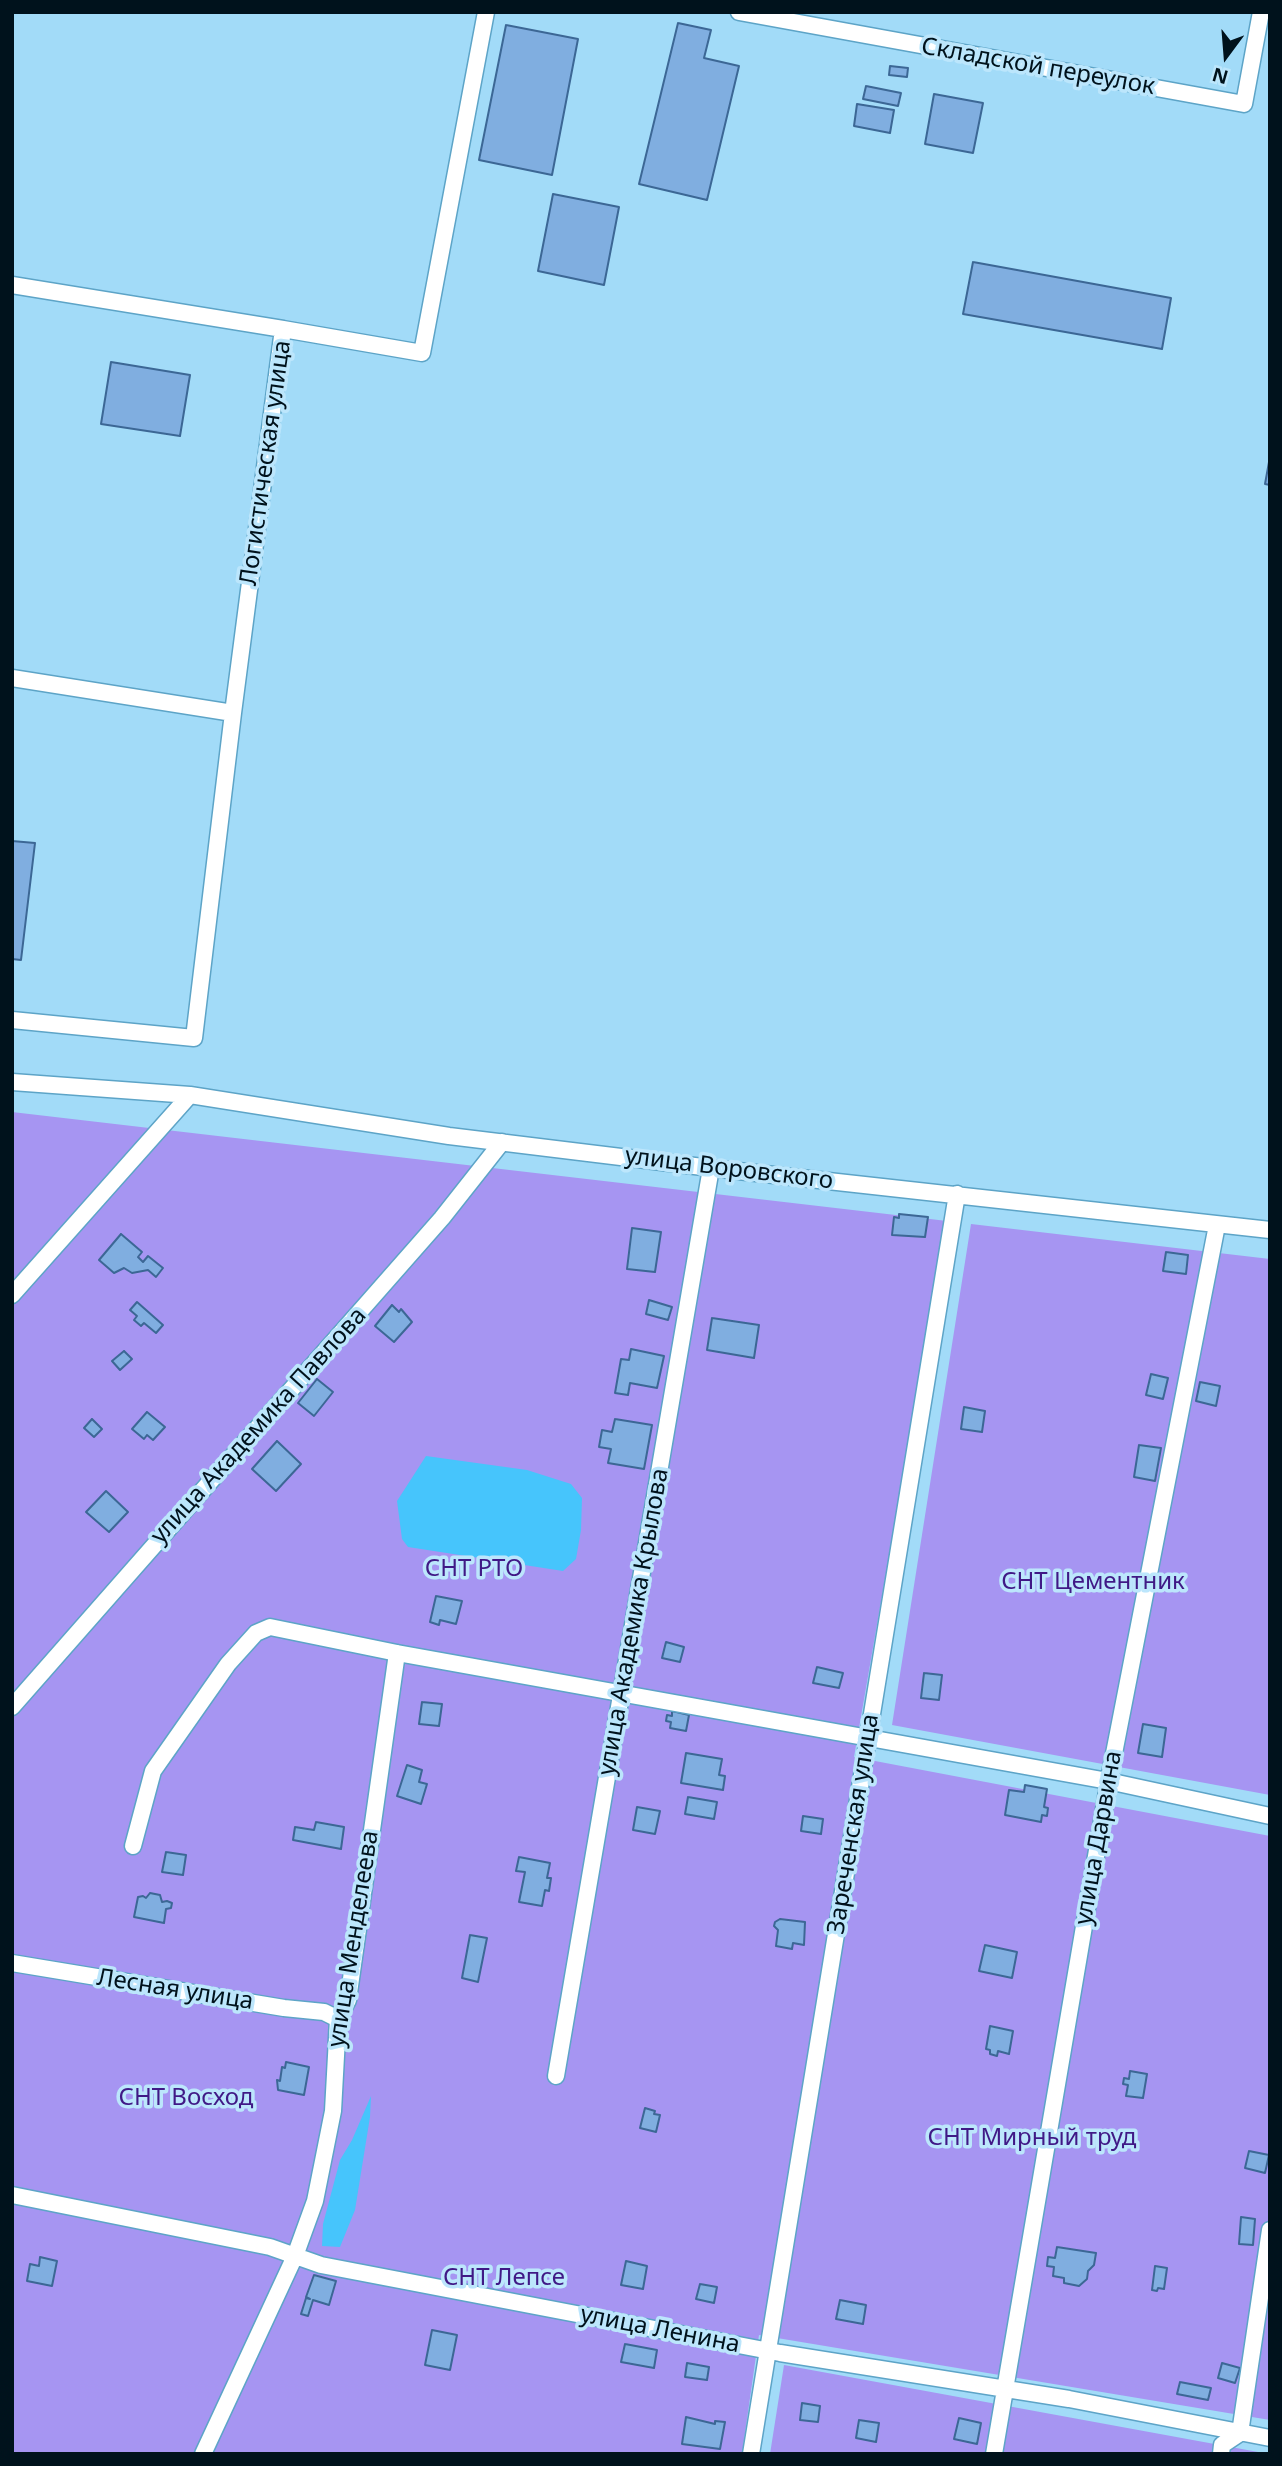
<!DOCTYPE html>
<meta charset="utf-8">
<style>
body{margin:0}
#map{position:relative;width:1282px;height:2466px;overflow:hidden;background:#a2dbf8;font-family:"Noto Sans",sans-serif}
canvas{display:block}
.frame{position:absolute;inset:0;border:14px solid #00121c;pointer-events:none}
.north{position:absolute;left:1191px;top:21px;width:70px;height:70px;-webkit-text-stroke:5px #bce6fc;paint-order:stroke;rotate:196deg;font-size:19px;font-weight:700;line-height:28px;text-align:center;color:#00121c}
.north::after{content:'';display:block;margin:auto;width:24px;height:32px;background:#00121c;clip-path:polygon(50% 0,100% 100%,50% 72%,0 100%)}
</style>
<div id="map">
<canvas width="1282" height="2466"></canvas>
<div class="frame"></div>
<div class="north">N</div>
</div>
<script>
const context = document.querySelector('canvas').getContext('2d');
context.lineJoin = 'round';
function fill(path, color) { context.fillStyle = color; context.fill(path, 'evenodd'); }
const toPath = rows => new Path2D(rows.map(r => 'M' + r).join(''));
function trace(path, color, width, dash) { context.strokeStyle = color; context.lineWidth = width; context.lineCap = dash ? 'butt' : 'round'; context.setLineDash(dash || []); context.stroke(path); }
function write(font, color, halo, rows, align = 'center') {
  context.font = font + ' "Noto Sans",sans-serif'; context.lineWidth = 7; context.setLineDash([]); context.textBaseline = 'middle'; context.strokeStyle = halo; context.fillStyle = color; for (const [text, x, y, turn = 0] of rows) {
    context.save(); context.translate(x, y); context.rotate((+turn || 0) * Math.PI / 180); context.textAlign = isNaN(turn) ? turn : align; if (halo) context.strokeText(text, 0, 0); context.fillText(text, 0, 0); context.restore();
  }
}
const green = toPath([
 [12,1112,947,1221,854,1757,1270,1836,1270,2420,759,2335,742,2454,12,2454],
 [971,1224,1270,1259,1270,1795,892,1725],
 [784,2365,1269,2454,770,2454]
]);
const water = toPath([
 [426,1456,527,1470,571,1484,582,1498,581,1530,576,1559,563,1571,408,1547,402,1539,397,1501],
 [371,2096,370,2117,355,2210,340,2247,322,2246,323,2224,340,2160,352,2140]
]);
const building = toPath([
 [678,23,711,30,704,58,739,66,707,200,639,184,678,23],
 [506,25,578,39,552,175,479,160,506,25],
 [890,66,908,68,907,77,889,75,890,66],
 [866,86,901,93,898,106,863,99,866,86],
 [934,94,983,103,973,153,925,144,934,94],
 [857,104,894,110,890,133,854,126,857,104],
 [553,194,619,207,604,285,538,271,553,194],
 [973,262,1171,298,1162,349,963,314,973,262],
 [111,362,190,375,180,436,101,424,111,362],
 [1269,462,1270,462,1270,485,1265,484,1269,462],
 [12,841,35,843,21,960,12,959,12,841],
 [899,1214,928,1217,925,1237,892,1235,894,1217,899,1218,899,1214],
 [632,1228,661,1232,655,1272,627,1269,632,1228],
 [121,1234,142,1252,138,1257,143,1262,148,1256,163,1268,156,1277,148,1270,132,1273,124,1268,114,1273,99,1260,121,1234],
 [1166,1252,1188,1255,1186,1274,1163,1271,1166,1252],
 [649,1300,672,1307,668,1320,646,1314,649,1300],
 [137,1302,163,1325,156,1333,144,1323,141,1326,134,1320,137,1316,130,1310,137,1302],
 [392,1305,399,1312,401,1309,412,1322,394,1342,375,1326,392,1305],
 [712,1318,759,1325,754,1358,707,1350,712,1318],
 [631,1349,664,1356,657,1388,630,1383,628,1395,615,1393,621,1359,629,1360,631,1349],
 [124,1351,132,1359,120,1370,112,1361,124,1351],
 [1151,1374,1168,1378,1163,1399,1146,1395,1151,1374],
 [317,1379,333,1392,314,1416,298,1403,317,1379],
 [1200,1382,1220,1386,1216,1406,1196,1401,1200,1382],
 [964,1407,985,1411,982,1432,961,1429,964,1407],
 [147,1412,165,1427,153,1440,147,1435,144,1439,132,1429,147,1412],
 [92,1419,102,1429,94,1437,84,1428,92,1419],
 [615,1419,652,1425,644,1469,608,1463,611,1449,599,1447,602,1430,612,1432,615,1419],
 [277,1441,301,1464,276,1491,252,1469,277,1441],
 [1139,1445,1161,1448,1155,1481,1134,1477,1139,1445],
 [106,1491,128,1512,109,1532,86,1512,106,1491],
 [436,1596,462,1601,456,1624,440,1620,439,1625,430,1622,436,1596],
 [666,1642,684,1647,680,1662,662,1658,666,1642],
 [817,1667,843,1673,839,1688,813,1683,817,1667],
 [924,1673,942,1675,939,1700,921,1698,924,1673],
 [422,1702,442,1704,439,1726,419,1724,422,1702],
 [672,1711,689,1715,686,1731,670,1728,671,1722,666,1721,667,1715,672,1716,672,1711],
 [1143,1724,1166,1728,1162,1757,1138,1753,1143,1724],
 [686,1753,722,1759,719,1775,725,1776,723,1790,681,1783,686,1753],
 [407,1765,422,1770,419,1782,427,1784,421,1804,397,1796,407,1765],
 [1025,1785,1047,1789,1044,1807,1048,1808,1047,1816,1042,1815,1041,1822,1005,1815,1009,1790,1024,1792,1025,1785],
 [688,1797,717,1802,714,1819,685,1814,688,1797],
 [637,1807,660,1811,655,1834,633,1830,637,1807],
 [803,1816,823,1819,821,1834,801,1831,803,1816],
 [316,1822,344,1827,341,1849,293,1840,295,1827,314,1830,316,1822],
 [166,1852,186,1855,183,1875,162,1872,166,1852],
 [519,1857,550,1863,547,1878,551,1878,549,1891,545,1890,542,1906,519,1902,525,1872,516,1871,519,1857],
 [150,1893,160,1895,162,1902,167,1901,172,1903,171,1908,166,1909,164,1923,134,1917,138,1897,143,1896,146,1898,150,1893],
 [780,1919,805,1922,804,1945,793,1943,792,1949,776,1946,778,1930,774,1926,775,1922,780,1919],
 [470,1935,487,1938,478,1982,462,1978,470,1935],
 [985,1945,1017,1952,1012,1978,979,1971,985,1945],
 [990,2026,1013,2031,1009,2054,998,2051,997,2056,990,2054,990,2050,986,2049,990,2026],
 [286,2062,309,2067,304,2095,278,2090,277,2080,280,2081,282,2067,285,2068,286,2062],
 [1130,2071,1147,2074,1143,2098,1126,2096,1128,2085,1123,2084,1124,2078,1129,2079,1130,2071],
 [645,2108,655,2111,654,2114,660,2115,656,2132,640,2128,645,2108],
 [1249,2151,1269,2155,1265,2173,1245,2168,1249,2151],
 [1241,2217,1255,2219,1253,2245,1239,2244,1241,2217],
 [1057,2247,1096,2253,1094,2265,1088,2271,1087,2279,1079,2286,1064,2283,1064,2278,1053,2276,1054,2267,1047,2266,1048,2257,1055,2258,1057,2247],
 [40,2257,57,2261,52,2286,27,2281,30,2264,39,2266,40,2257],
 [626,2261,647,2266,643,2289,621,2285,626,2261],
 [1155,2266,1167,2268,1164,2289,1158,2288,1157,2291,1152,2290,1155,2266],
 [314,2275,336,2281,329,2305,313,2300,308,2316,301,2314,306,2298,310,2299,306,2297,314,2275],
 [700,2284,717,2287,714,2303,696,2299,700,2284],
 [840,2300,866,2305,863,2324,836,2319,840,2300],
 [432,2330,457,2335,450,2370,425,2365,432,2330],
 [625,2344,657,2350,654,2368,621,2362,625,2344],
 [687,2363,709,2367,707,2380,685,2377,687,2363],
 [1222,2363,1240,2368,1235,2383,1218,2378,1222,2363],
 [1180,2382,1211,2388,1208,2400,1177,2394,1180,2382],
 [802,2403,820,2406,818,2422,800,2420,802,2403],
 [686,2417,715,2424,715,2421,725,2422,720,2449,682,2444,686,2417],
 [959,2418,981,2423,977,2444,954,2439,959,2418],
 [859,2420,879,2423,876,2442,856,2438,859,2420]
]);
const street = toPath([
 [739,12,1244,104,1261,12],
 [12,285,283,329],
 [12,678,233,713],
 [12,1020,194,1038,233,713,283,329,422,353,486,12],
 [12,1082,190,1095,449,1136,711,1168,1270,1230],
 [12,1295,190,1095],
 [12,1707,442,1218,502,1142],
 [133,1846,153,1771,228,1664,256,1633,270,1627,397,1653,1108,1781,1270,1816],
 [12,1963,284,2008,324,2012,338,2019],
 [556,2076,711,1168],
 [12,2195,270,2247,321,2265,780,2353,1069,2399,1270,2438],
 [203,2454,295,2256,315,2201,333,2111,338,2019,348,2000,397,1653],
 [751,2454,957,1194],
 [994,2454,1110,1774,1217,1225],
 [1221,2454,1222,2445,1240,2433,1270,2230]
]);
const streetNames = [
 ["Складской переулок",1038,67,10],
 ["Логистическая улица",266,463,-82],
 ["улица Воровского",729,1169,7],
 ["улица Академика Павлова",259,1426,-48],
 ["улица Академика Крылова",634,1622,-80],
 ["Зареченская улица",854,1824,-81],
 ["улица Дарвина",1099,1838,-80],
 ["улица Менделеева",354,1939,-81],
 ["Лесная улица",175,1990,9],
 ["улица Ленина",660,2330,11]
];
const parkNames = [
 ["СНТ РТО",474,1569],
 ["СНТ Цементник",1093,1582],
 ["СНТ Восход",186,2098],
 ["СНТ Мирный труд",1032,2138],
 ["СНТ Лепсе",504,2278]
];
fill(green, '#a695f2');
fill(water, '#46c5fc');
fill(building, '#80aee0');
trace(building, '#3c6795', 2);
trace(street, '#5da4c7', 19);
trace(street, '#fff', 16);
write('24px', '#00121c', '#bce6fc', streetNames);
write('24px', '#401986', '#bce6fc', parkNames);
</script>
